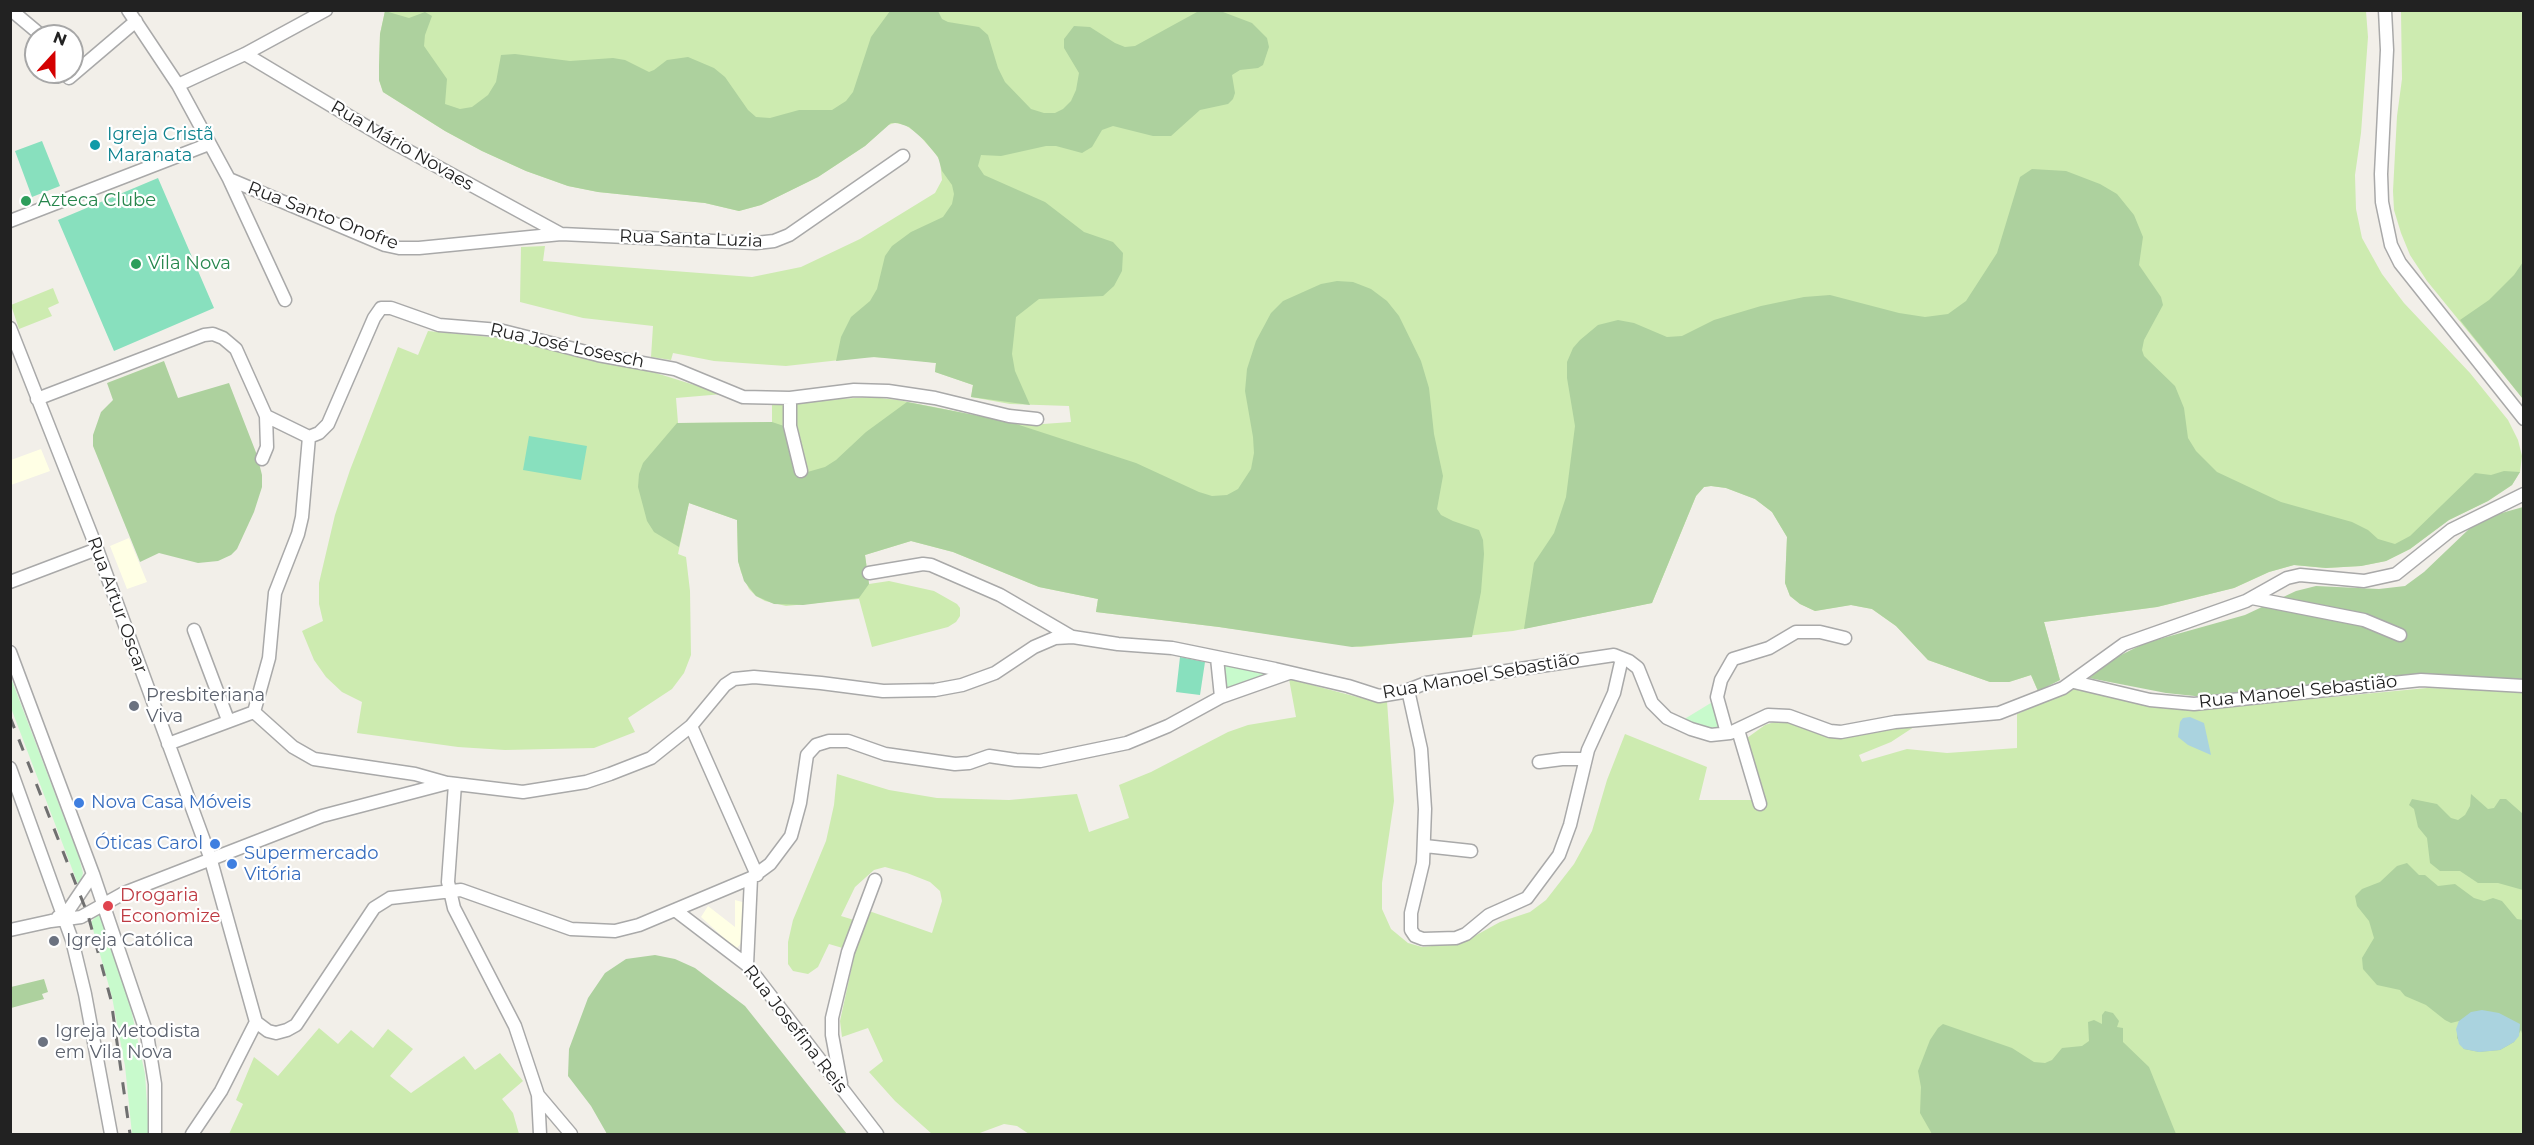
<!DOCTYPE html>
<meta charset="utf-8">
<style>
body{margin:0}
#map{position:relative;width:2534px;height:1145px;overflow:hidden;background:#f2efe9;font-family:Montserrat,sans-serif}
canvas{display:block}
.frame{position:absolute;inset:0;border:12px solid #222;pointer-events:none}
.north{position:absolute;left:24px;top:24px;width:60px;height:60px;box-sizing:border-box;background:#fff;border:2px solid #a7a7a7;border-radius:50%;rotate:21deg;font-size:16px;font-weight:700;line-height:24px;text-align:center;color:#222}
.north::after{content:'';display:block;margin:auto;width:21px;height:27px;background:#d40000;clip-path:polygon(50% 0,100% 100%,50% 72%,0 100%)}
</style>
<div id="map">
<canvas width="2534" height="1145"></canvas>
<div class="frame"></div>
<div class="north">N</div>
</div>
<script>
const context = document.querySelector('canvas').getContext('2d');
context.lineJoin = 'round';
function fill(path, color) { context.fillStyle = color; context.fill(path, 'evenodd'); }
const toPath = rows => new Path2D(rows.map(r => 'M' + r).join(''));
function trace(path, color, width, dash) { context.strokeStyle = color; context.lineWidth = width; context.lineCap = dash ? 'butt' : 'round'; context.setLineDash(dash || []); context.stroke(path); }
function write(font, color, halo, rows, align = 'center') {
  context.font = font + ' Montserrat,sans-serif'; context.lineWidth = 4.5; context.setLineDash([]); context.textBaseline = 'middle'; context.strokeStyle = halo; context.fillStyle = color; for (const [text, x, y, turn = 0] of rows) {
    context.save(); context.translate(x, y); context.rotate((+turn || 0) * Math.PI / 180); context.textAlign = isNaN(turn) ? turn : align; if (halo) context.strokeText(text, 0, 0); context.fillText(text, 0, 0); context.restore();
  }
}
const education = toPath([
 [41,449,50,471,11,485,11,460],
 [129,538,147,582,127,589,110,546],
 [735,900,746,903,744,940,736,949,701,917,708,906,735,927]
]);
const grass = toPath([
 [385,11,2366,11,2368,37,2361,133,2355,175,2356,209,2362,238,2382,274,2404,303,2470,373,2508,420,2518,440,2522,456,2520,472,2512,485,2488,501,2449,520,2410,549,2386,561,2361,566,2326,568,2294,565,2269,572,2234,588,2157,607,2044,622,2060,680,2038,691,2031,675,2009,682,1990,682,1928,660,1896,626,1872,609,1851,605,1815,611,1800,604,1790,596,1785,583,1787,537,1772,512,1755,499,1726,488,1711,486,1704,487,1696,496,1652,603,1513,631,1361,647,1219,627,1096,612,1098,599,1039,587,953,552,911,541,865,555,869,584,889,581,934,591,957,604,960,608,960,616,956,622,948,627,872,647,859,599,786,606,765,601,756,596,749,589,741,572,738,561,737,520,689,503,678,554,686,557,690,591,691,655,684,673,672,689,628,718,635,732,594,748,505,750,458,747,357,733,362,702,342,692,326,677,314,660,302,631,323,621,319,604,319,583,335,515,350,470,398,347,418,355,428,331,501,338,656,373,723,394,676,398,678,423,772,422,772,402,786,402,788,437,796,475,805,473,792,402,871,397,898,400,1010,422,1043,424,1071,422,1069,406,1010,404,971,397,973,385,935,372,936,363,900,358,867,357,786,366,714,361,673,353,671,360,651,357,653,326,583,318,520,302,521,247,545,246,543,261,752,277,801,267,860,239,935,193,942,180,940,161,935,153,917,133,905,125,895,123,888,125,865,146,818,177,761,205,739,211,705,203,598,192,568,186,526,171,482,151,445,131,383,92,379,80,379,67,380,34],
 [2401,11,2523,11,2523,399,2427,281,2410,255,2401,233,2394,210,2393,191,2397,116,2402,79],
 [53,288,59,303,48,308,52,316,19,329,11,305],
 [1289,679,1365,699,1387,701,1394,801,1382,883,1382,909,1391,929,1408,943,1422,947,1462,943,1500,922,1530,912,1546,900,1574,864,1592,831,1607,780,1625,734,1707,767,1699,800,1763,800,1747,738,1765,725,1774,722,1792,723,1833,738,1861,735,1895,726,1917,725,1891,742,1859,755,1862,762,1907,749,1947,753,2017,748,2017,714,2076,688,2168,707,2196,710,2427,688,2523,691,2523,1134,1029,1134,1017,1126,1004,1124,977,1134,932,1134,895,1101,869,1072,883,1061,868,1028,842,1037,840,1021,855,952,869,911,932,933,942,901,940,891,930,882,907,873,885,867,874,870,855,887,841,916,854,920,846,949,829,944,818,967,808,974,793,971,788,964,788,942,793,920,826,841,834,805,837,774,889,790,937,798,1009,800,1077,794,1089,832,1129,818,1119,785,1151,772,1228,732,1248,725,1296,717],
 [319,1028,338,1044,351,1030,373,1048,388,1029,413,1049,390,1076,411,1093,464,1056,475,1070,500,1053,523,1081,502,1099,513,1113,519,1134,229,1134,243,1104,236,1100,254,1057,278,1076]
]);
const forest = toPath([
 [385,11,409,18,425,12,432,16,425,35,424,46,447,79,445,104,460,109,472,107,488,95,496,82,501,55,515,54,570,61,613,58,625,60,649,72,654,70,667,60,688,57,714,68,725,77,748,110,756,117,770,118,799,110,832,110,846,101,853,92,871,37,890,11,938,11,942,19,948,22,979,27,988,35,998,68,1005,82,1031,109,1044,113,1055,113,1063,109,1071,101,1076,90,1079,73,1064,48,1064,39,1074,26,1090,27,1115,43,1125,47,1135,46,1197,12,1223,12,1252,23,1267,38,1269,47,1263,65,1258,68,1240,70,1232,75,1235,93,1233,99,1228,104,1200,110,1171,136,1153,136,1113,126,1102,130,1092,147,1082,153,1056,146,1046,146,1001,156,981,155,978,166,984,175,1045,202,1084,232,1113,242,1123,253,1122,271,1114,286,1103,296,1039,299,1016,317,1012,354,1015,371,1030,405,971,397,973,385,935,372,936,363,874,357,836,361,841,337,851,317,870,301,877,289,885,256,892,246,911,232,943,217,952,204,954,194,952,185,942,171,938,157,924,140,909,127,898,123,891,123,865,146,818,177,761,205,739,211,705,203,598,192,568,186,526,171,482,151,445,131,383,92,379,80,379,67,380,34],
 [2032,169,2066,171,2100,184,2117,194,2134,215,2143,237,2139,265,2161,297,2163,305,2144,340,2142,350,2144,356,2175,386,2184,408,2188,438,2196,451,2217,472,2281,502,2352,522,2368,530,2378,539,2395,544,2410,536,2475,473,2491,475,2504,471,2520,472,2512,485,2488,501,2449,520,2410,549,2386,561,2361,566,2326,568,2294,565,2269,572,2234,588,2157,607,2044,622,2060,680,2038,691,2031,675,2009,682,1990,682,1928,660,1896,626,1872,609,1851,605,1815,611,1800,604,1790,596,1785,583,1787,537,1772,512,1755,499,1726,488,1711,486,1704,487,1696,496,1652,603,1524,629,1534,563,1554,533,1566,497,1575,426,1567,378,1567,362,1573,348,1580,340,1598,325,1618,320,1634,323,1667,337,1682,336,1714,320,1761,306,1804,297,1830,295,1899,313,1925,317,1948,314,1966,301,1997,253,2020,177],
 [2523,262,2523,399,2460,320,2489,300,2514,275],
 [1337,281,1353,282,1371,289,1387,301,1399,316,1421,361,1429,388,1434,434,1443,476,1437,509,1441,515,1453,521,1479,530,1483,540,1484,554,1481,592,1472,637,1352,647,1219,627,1096,612,1098,599,1039,587,953,552,911,541,865,555,869,584,859,598,803,605,774,604,756,596,744,581,738,561,737,520,689,503,679,547,654,532,647,521,638,487,639,474,643,463,677,423,772,422,787,427,797,475,825,467,836,460,866,432,907,402,1010,422,1136,463,1199,492,1212,496,1227,495,1238,489,1251,469,1254,453,1253,437,1245,391,1247,369,1256,341,1271,313,1283,301,1321,284],
 [164,361,178,398,229,383,257,455,262,475,262,487,254,512,237,549,231,555,218,561,198,563,159,553,140,562,93,446,93,435,101,412,113,400,107,383],
 [2523,507,2523,681,2438,674,2407,675,2204,697,2166,693,2089,678,2117,657,2145,643,2245,615,2296,591,2316,586,2379,589,2405,586,2424,572,2469,529,2491,516],
 [2471,794,2488,809,2494,808,2500,799,2506,799,2523,814,2523,890,2498,883,2478,883,2460,871,2440,871,2430,863,2427,838,2418,827,2414,809,2409,805,2412,799,2437,804,2451,818,2458,820,2465,815,2470,806],
 [2407,863,2419,875,2425,875,2438,886,2455,884,2474,898,2484,901,2493,898,2502,901,2517,919,2523,920,2523,1037,2521,1030,2514,1042,2500,1050,2479,1052,2464,1049,2457,1038,2459,1021,2451,1023,2445,1020,2426,1005,2405,996,2400,990,2377,985,2363,969,2362,958,2374,938,2369,921,2357,906,2355,896,2362,889,2380,882,2397,866],
 [655,955,675,959,695,968,745,1006,847,1134,607,1134,591,1106,568,1076,569,1049,588,998,605,973,626,959],
 [44,979,48,992,42,994,44,999,11,1008,11,987],
 [2105,1011,2113,1013,2119,1021,2117,1027,2123,1028,2123,1042,2149,1067,2176,1134,1932,1134,1920,1113,1921,1087,1918,1071,1930,1040,1938,1028,1943,1024,2012,1048,2034,1062,2045,1063,2052,1060,2062,1048,2082,1046,2089,1041,2088,1022,2094,1020,2102,1024,2102,1015]
]);
const park = toPath([
 [1218,660,1279,674,1222,695],
 [11,678,79,857,83,873,79,887,11,708],
 [1714,701,1726,733,1678,723],
 [97,915,101,916,131,1009,145,1074,149,1134,132,1134,125,1066,112,997,91,922]
]);
const pitch = toPath([
 [42,141,60,186,32,197,15,151],
 [158,178,214,308,114,351,58,220],
 [529,436,587,446,581,480,523,470],
 [1180,657,1205,662,1200,695,1176,692]
]);
const water = toPath([
 [2190,717,2204,723,2211,755,2188,745,2178,737,2180,722,2183,718],
 [2482,1010,2499,1013,2520,1024,2519,1036,2514,1042,2500,1050,2479,1052,2464,1049,2459,1044,2456,1029,2459,1021,2471,1012]
]);
const minor = toPath([
 [11,10,42,36],
 [128,10,178,85,229,179,285,300],
 [2385,10,2387,50,2381,174,2382,202,2391,245,2400,263,2524,419],
 [245,54,394,143,561,234],
 [69,78,136,21],
 [178,85,245,54,326,10],
 [229,179,385,245,399,248,419,248,561,234,756,243,774,241,789,235,903,156],
 [10,221,209,144],
 [10,328,97,549,210,857,256,1022],
 [790,398,790,426,801,471],
 [37,399,204,335,213,334,223,338,236,349,266,416,309,437],
 [262,459,267,447,266,416],
 [869,573,923,564,931,565,1000,595,1072,637],
 [10,582,97,549],
 [2252,598,2364,620,2400,635],
 [194,630,228,720],
 [10,652,93,874,147,1034,155,1084,155,1134],
 [1217,658,1221,697],
 [2074,682,2150,700,2194,704,2421,680,2524,686],
 [1408,690,1421,749,1425,809,1423,863,1411,913,1411,930,1415,936,1423,939,1456,938,1466,934,1489,915,1527,898,1559,855,1570,825,1588,750,1614,693,1622,658],
 [254,712,269,658,275,593,298,534,302,517,309,437,319,433,328,424,374,318,381,308,391,308,439,325,499,330,598,355,675,369,743,397,790,398,854,390,888,391,935,398,1009,416,1037,419],
 [254,712,293,747,314,759,415,774,447,783],
 [691,726,757,875],
 [1738,730,1760,804],
 [1727,733,1717,697,1721,680,1733,659,1769,648,1796,632,1820,632,1845,638],
 [168,744,254,712],
 [1539,762,1562,759,1585,759],
 [10,768,72,940,85,994,111,1134],
 [455,784,448,882,454,908,515,1026,538,1095,571,1134],
 [1425,846,1471,851],
 [675,910,747,965,877,1134],
 [58,917,70,908,93,874],
 [10,930,51,921,81,917,124,893,322,816,448,783,523,792,586,782,610,774,651,758,691,726,725,685,734,679,754,677,821,683,883,691,935,690,962,685,995,673,1034,647,1055,638,1073,637,1118,644,1172,648,1275,669,1348,686,1379,696,1403,692,1426,683,1614,655,1629,661,1638,668,1652,703,1667,718,1691,729,1711,735,1730,733,1768,715,1789,716,1830,731,1841,732,1895,722,1999,713,2063,688,2124,644,2246,601,2287,578,2300,575,2364,581,2396,574,2451,530,2524,494],
 [747,965,751,878],
 [256,1022,268,1031,276,1033,287,1030,296,1025,374,908,390,898,461,890,571,929,615,931,639,925,751,878,770,864,791,836,800,803,807,755,816,745,829,741,848,741,885,754,955,764,969,763,989,756,1016,760,1040,761,1127,743,1168,726,1221,697,1289,673],
 [841,1083,832,1035,832,1018,848,952,875,880],
 [538,1095,540,1134],
 [192,1134,221,1091,256,1022]
]);
const rail = toPath([
 [10,717,88,915,111,1000,130,1134]
]);
const markers = [
 [95,145,6,"#0f9aa8"],
 [26,201,6,"#2e9e5b"],
 [136,264,6,"#2e9e5b"],
 [134,706,6,"#6b7280"],
 [79,803,6,"#3f7fe0"],
 [215,844,6,"#3f7fe0"],
 [232,864,6,"#3f7fe0"],
 [108,906,6,"#e0444e"],
 [54,941,6,"#6b7280"],
 [43,1042,6,"#6b7280"]
];
const cultureNames = [
 ["Igreja Cristã",107,135],
 ["Maranata",107,156]
];
const streetNames = [
 ["Rua Mário Novaes",402,146,30],
 ["Rua Santo Onofre",323,216,21],
 ["Rua Santa Luzia",691,239,2],
 ["Rua José Losesch",567,346,12],
 ["Rua Artur Oscar",117,605,70],
 ["Rua Manoel Sebastião",1481,676,-10],
 ["Rua Manoel Sebastião",2298,692,-6],
 ["Rua Josefina Reis",795,1029,52]
];
const leisureNames = [
 ["Azteca Clube",38,201],
 ["Vila Nova",148,264]
];
const worshipNames = [
 ["Presbiteriana",146,696],
 ["Viva",146,717],
 ["Igreja Católica",66,941],
 ["Igreja Metodista",55,1032],
 ["em Vila Nova",55,1053]
];
const shopNames = [
 ["Nova Casa Móveis",91,803],
 ["Óticas Carol",203,844,"right"],
 ["Supermercado",244,854],
 ["Vitória",244,875]
];
const healthNames = [
 ["Drogaria",120,896],
 ["Economize",120,917]
];
fill(education, '#ffffe5');
fill(grass, '#cdebb0');
fill(forest, '#add19e');
fill(park, '#c8facc');
fill(pitch, '#88e0be');
fill(water, '#aad3df');
trace(minor, '#a9a9a9', 15);
trace(minor, '#fff', 12);
trace(rail, '#707070', 3, [12, 12]);
for (const [x, y, r, color] of markers) { const dot = new Path2D(); dot.arc(x, y, r, 0, 2 * Math.PI); context.fillStyle = color; context.fill(dot); trace(dot, '#fff', 2); }
write('18px', '#0d838f', '#fff', cultureNames, 'left');
write('18px', '#222', '#fff', streetNames);
write('18px', '#27864d', '#fff', leisureNames, 'left');
write('18px', '#5b616d', '#fff', worshipNames, 'left');
write('18px', '#366cbe', '#fff', shopNames, 'left');
write('18px', '#be3a42', '#fff', healthNames, 'left');
</script>
